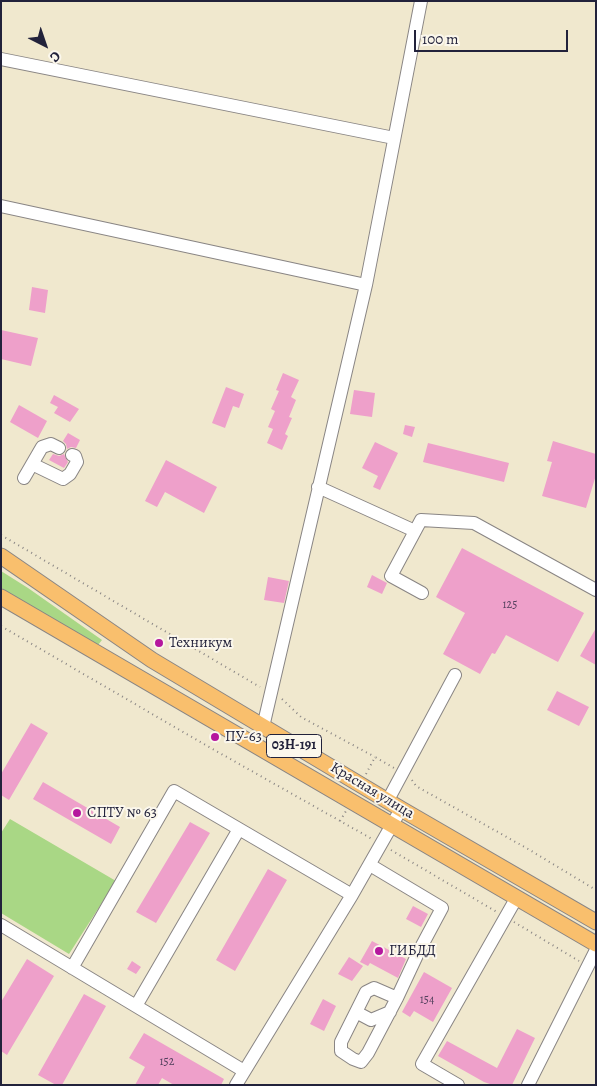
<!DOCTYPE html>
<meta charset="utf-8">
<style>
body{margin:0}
#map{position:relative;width:597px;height:1086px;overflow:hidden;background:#f0e8ce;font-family:Alegreya,serif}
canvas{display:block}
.frame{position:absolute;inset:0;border:2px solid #22223b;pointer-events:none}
.north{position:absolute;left:20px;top:20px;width:50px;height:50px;-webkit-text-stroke:4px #fbf7ec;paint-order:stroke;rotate:139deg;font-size:14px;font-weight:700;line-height:20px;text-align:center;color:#22223b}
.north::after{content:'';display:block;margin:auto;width:18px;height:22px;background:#22223b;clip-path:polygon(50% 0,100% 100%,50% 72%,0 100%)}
.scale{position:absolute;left:414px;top:30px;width:154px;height:22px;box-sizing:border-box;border:2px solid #22223b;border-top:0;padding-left:6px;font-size:15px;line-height:18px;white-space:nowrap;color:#22223b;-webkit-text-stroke:4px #fbf7ec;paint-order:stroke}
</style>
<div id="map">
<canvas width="597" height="1086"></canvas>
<div class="frame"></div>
<div class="north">С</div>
<div class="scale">100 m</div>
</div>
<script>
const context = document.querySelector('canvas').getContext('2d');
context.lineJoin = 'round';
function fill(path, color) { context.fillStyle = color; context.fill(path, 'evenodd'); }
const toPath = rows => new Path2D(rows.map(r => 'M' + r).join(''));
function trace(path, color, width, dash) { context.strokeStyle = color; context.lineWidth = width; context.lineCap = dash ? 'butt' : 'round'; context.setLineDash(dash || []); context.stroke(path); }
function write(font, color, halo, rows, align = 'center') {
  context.font = font + ' Alegreya,serif'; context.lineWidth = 4; context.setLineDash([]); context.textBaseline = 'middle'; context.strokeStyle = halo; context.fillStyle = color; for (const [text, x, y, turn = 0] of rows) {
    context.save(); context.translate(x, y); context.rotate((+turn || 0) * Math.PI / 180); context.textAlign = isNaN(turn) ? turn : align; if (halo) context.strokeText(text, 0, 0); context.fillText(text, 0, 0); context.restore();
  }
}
const green = toPath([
 [1,571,28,588,102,640,98,645,1,588],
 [10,819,116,881,69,954,1,913,1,833]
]);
const building = toPath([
 [32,287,48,290,45,313,29,310],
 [1,330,38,338,31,366,1,359],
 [283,373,299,380,291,397,296,400,289,417,292,418,285,434,288,436,282,450,267,443,273,429,268,427,275,411,271,409,279,391,276,390],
 [226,387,244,394,239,408,233,406,225,428,212,423],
 [354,390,375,393,372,417,350,414],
 [54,395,79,409,70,422,54,413,58,407,50,403],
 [19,405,47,421,38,438,10,422],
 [405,425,415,427,412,437,403,434],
 [68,433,80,440,76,448,71,447,67,449,66,444,63,441],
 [553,441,596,454,596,475,586,508,542,496,552,462,547,461],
 [375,442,398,453,380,490,373,487,378,476,362,468],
 [428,443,509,463,504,482,423,462],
 [53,454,59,456,64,454,68,462,64,468,49,460],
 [166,460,217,487,204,513,165,492,157,507,145,501],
 [462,548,584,613,558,662,506,635,495,654,492,653,480,674,443,654,465,613,436,597],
 [372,575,387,583,382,594,367,587],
 [268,577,289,581,284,603,264,600],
 [596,628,596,665,580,656],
 [557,691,589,707,579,726,547,710],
 [31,723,48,733,9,800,1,795,1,774],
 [43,782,120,827,111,844,33,799],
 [190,822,210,833,156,923,136,912],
 [268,869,287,880,235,971,216,960],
 [413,906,428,914,421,927,406,919],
 [372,941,406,959,398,978,370,963,368,966,360,962],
 [349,957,363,966,352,981,338,974],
 [27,959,54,976,7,1055,1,1051,1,1002],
 [132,961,141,967,136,974,127,969],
 [424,972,452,988,433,1022,414,1011,410,1017,402,1012],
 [84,994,106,1006,62,1085,56,1085,38,1075],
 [323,999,336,1006,324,1031,310,1024],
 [517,1029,535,1038,512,1085,493,1085,484,1082,438,1056,447,1041,497,1068],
 [144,1033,224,1079,221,1085,174,1085,162,1078,158,1085,135,1085,145,1067,129,1058]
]);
const path = toPath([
 [1,535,260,687],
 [1,626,202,743,372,839],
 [282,699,301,717,375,757],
 [366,774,375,757,394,768],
 [412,780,416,786,528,849,596,890],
 [340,821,346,811],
 [391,850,497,912],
 [514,922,579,961]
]);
const minor = toPath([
 [1,59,394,138],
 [1,206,366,285],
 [32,464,63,479,70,474,77,462,75,456,72,455],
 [24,478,42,447,51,444,59,448],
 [318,487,415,531],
 [422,593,391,576,421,520,474,523,596,590],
 [263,727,366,285,421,1],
 [388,800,455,675],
 [370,865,442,908,419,951,397,998,368,1053,361,1062,353,1059,341,1051,341,1042,366,992,374,988,397,998],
 [1,925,244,1071],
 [72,968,174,791,352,895],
 [136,1006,239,829],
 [356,1012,371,1020,390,1012],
 [236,1085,352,895,401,809],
 [458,1085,422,1064,517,897],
 [528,1085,596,950]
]);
const major = toPath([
 [1,556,152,660,401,809,596,922],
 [1,597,596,944]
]);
const markers = [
 [159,643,5,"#b5179e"],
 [215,737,5,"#b5179e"],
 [77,813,5,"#b5179e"],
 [379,951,5,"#b5179e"]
];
const numberNames = [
 ["125",510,605],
 ["154",427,1000],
 ["152",167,1062]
];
const shields = [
 [294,746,55]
];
const shieldNames = [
 ["03Н-191",294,746]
];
const poiNames = [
 ["Техникум",169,643],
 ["ПУ-63",225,737],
 ["СПТУ № 63",87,813],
 ["ГИБДД",389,951]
];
const streetNames = [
 ["Красная улица",372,791,31]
];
fill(green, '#a9d785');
fill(building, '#eea0ca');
trace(minor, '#898584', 14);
trace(major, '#898584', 17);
trace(path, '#898584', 2, [1, 4]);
trace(minor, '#fff', 12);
trace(major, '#f9bf6d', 15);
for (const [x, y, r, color] of markers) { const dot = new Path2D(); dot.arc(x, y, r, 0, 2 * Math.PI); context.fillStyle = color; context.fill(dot); trace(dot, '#fbf7ec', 2); }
write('12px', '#55425f', null, numberNames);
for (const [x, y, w] of shields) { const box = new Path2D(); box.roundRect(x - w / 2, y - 11.5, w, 23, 4); context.fillStyle = '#fbf7ec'; context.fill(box); trace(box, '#22223b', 1); }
write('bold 14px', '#22223b', null, shieldNames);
write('15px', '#22223b', '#fbf7ec', poiNames, 'left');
write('15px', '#22223b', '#fbf7ec', streetNames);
</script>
